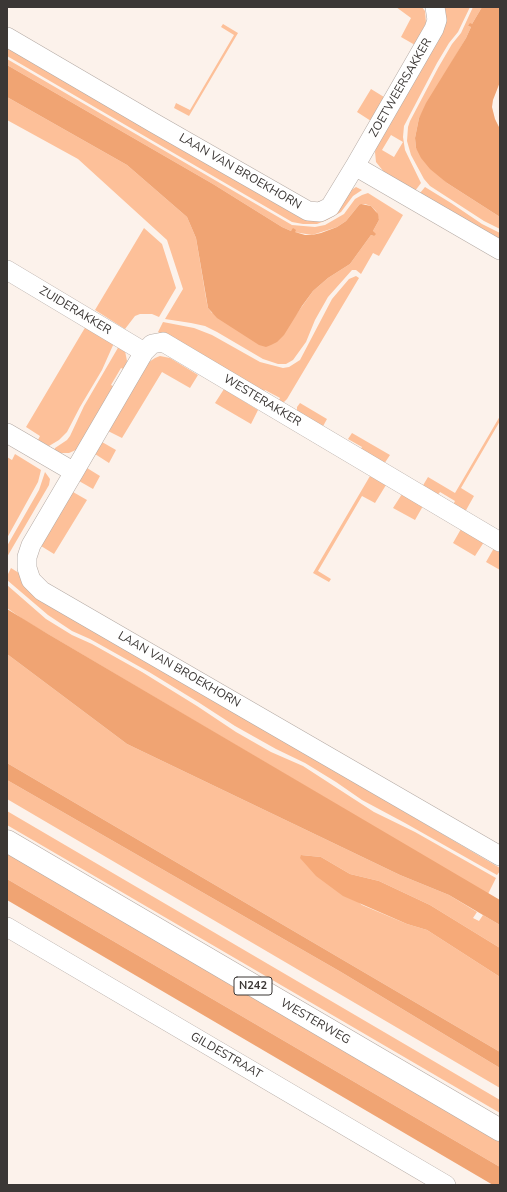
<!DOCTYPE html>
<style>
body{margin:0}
#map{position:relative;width:507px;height:1192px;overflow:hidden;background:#fcf2eb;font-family:"Nunito Sans",sans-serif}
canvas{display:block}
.frame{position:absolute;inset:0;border:8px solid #3b3735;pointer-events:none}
</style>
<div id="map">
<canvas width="507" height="1192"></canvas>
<div class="frame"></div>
</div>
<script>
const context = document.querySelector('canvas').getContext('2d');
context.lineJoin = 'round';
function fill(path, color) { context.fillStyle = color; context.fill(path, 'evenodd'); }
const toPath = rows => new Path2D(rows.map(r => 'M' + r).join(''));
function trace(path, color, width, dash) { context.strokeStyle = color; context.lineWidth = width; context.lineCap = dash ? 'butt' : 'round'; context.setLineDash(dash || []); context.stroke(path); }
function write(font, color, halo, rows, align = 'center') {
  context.font = font + ' "Nunito Sans",sans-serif'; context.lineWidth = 4; context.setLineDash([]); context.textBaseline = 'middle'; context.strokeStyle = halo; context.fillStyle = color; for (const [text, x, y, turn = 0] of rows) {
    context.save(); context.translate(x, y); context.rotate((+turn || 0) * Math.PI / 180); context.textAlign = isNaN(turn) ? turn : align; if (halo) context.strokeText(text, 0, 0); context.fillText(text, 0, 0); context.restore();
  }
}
const green = toPath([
 [396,7,422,7,425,11,426,23,415,45,401,37,411,18],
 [444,7,470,7,458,32,449,43,437,63,404,126,403,137,405,150,421,183,415,191,384,172,376,162,375,152,376,146,446,23,446,18],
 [391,135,403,142,394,157,382,150],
 [473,7,482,7,472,24,468,26,471,27,466,38,419,118,415,138,416,148,447,183,500,217,500,229,484,221,430,186,424,179,411,155,407,141,408,127,410,121,438,68,452,44,461,33],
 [223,24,238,33,189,116,174,108,176,103,190,110,234,35,221,27],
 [7,45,298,216,305,219,356,187,362,190,353,196,341,212,327,220,317,224,303,224,292,222,7,56],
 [7,59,292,225,315,227,325,225,344,214,355,199,362,195,368,193,403,215,379,256,373,253,361,274,356,270,352,270,328,297,315,320,306,342,293,360,286,364,278,364,263,359,217,332,205,326,191,323,165,319,183,289,167,240,78,159,7,120,7,97,127,165,187,217,196,238,206,298,208,308,212,313,293,319,313,291,328,278,350,264,371,235,374,236,373,231,379,220,376,211,371,206,365,204,359,205,346,221,337,227,312,235,294,232,295,230,291,231,282,227,213,184,7,65],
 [371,89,384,97,371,121,357,112],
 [425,187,451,203,482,224,500,233,500,240,420,193],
 [144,228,162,244,176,288,159,317,152,314,140,314,135,316,125,329,95,310],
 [356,276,359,278,287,399,283,403,278,402,280,398,265,390,263,393,158,332,163,322,194,328,212,335,260,362,283,368,289,367,300,360,332,299,349,279],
 [86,326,114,343,102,370,80,407,67,432,59,440,49,446,38,440,40,436,26,427],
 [119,346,125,351,127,361,125,370,121,368,111,385,115,387,78,449,69,453,59,453,54,450,55,448,67,440,70,436,84,406],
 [160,356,170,358,198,375,190,388,162,372,122,438,108,431,149,362,155,358],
 [224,389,258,410,251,424,215,403],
 [300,403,327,419,322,428,297,412,297,407],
 [500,416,500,421,461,488,474,496,465,512,453,505,455,501,440,492,437,496,422,487,428,477,455,493],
 [352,433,390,455,384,464,360,450,362,447,348,439],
 [102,442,116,450,109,463,95,454],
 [15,454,41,470,38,482,7,538,7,457,12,460],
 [87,468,100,476,93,489,79,481],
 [45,472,50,479,49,485,7,557,7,546,39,490],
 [370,476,386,485,375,503,362,496,318,571,331,579,329,582,313,573],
 [73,492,87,500,54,554,41,546],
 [402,494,423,506,415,520,393,508],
 [461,529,484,542,475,556,453,543],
 [494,548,500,552,500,570,486,562],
 [11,568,320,762,500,868,500,871,497,875,405,823,362,800,336,782,305,763,276,749,235,726,198,702,149,672,90,639,72,631,48,615,7,580,7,576],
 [7,585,46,619,72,635,92,644,142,672,197,706,236,732,271,752,303,766,374,812,415,832,496,878,488,894,24,620,7,608],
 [7,654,127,744,400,875,449,895,477,912,473,918,479,921,483,915,500,925,500,948,430,905,379,881,350,874,321,857,301,855,362,905,407,924,427,930,500,977,500,1052,7,763],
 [7,780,341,972,500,1068,500,1088,7,799],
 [7,811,500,1100,500,1113,7,825],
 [7,853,500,1141,500,1167,7,879]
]);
const forest = toPath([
 [301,855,321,857,350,874,379,881,430,905,500,948,500,977,427,930,407,924,343,896,316,876,300,858]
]);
const water = toPath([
 [482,7,500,7,500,82,493,100,492,107,495,119,500,129,500,217,447,183,430,169,421,158,416,148,415,138,419,118,426,103,466,38,471,27,468,26,470,23,472,24],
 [7,65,213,184,282,227,291,231,293,228,296,230,295,232,305,235,312,235,321,233,337,227,346,221,359,205,361,204,371,206,378,214,379,220,373,231,376,234,374,236,371,235,350,264,328,278,313,291,302,306,284,335,277,342,271,345,266,347,259,345,217,318,208,308,196,238,187,217,127,165,7,97],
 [7,609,48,634,500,900,500,925,449,895,400,875,127,744,7,654],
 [7,763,500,1052,500,1068,341,972,7,780],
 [7,879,500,1167,500,1185,493,1185,7,900]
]);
const minor = toPath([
 [7,37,154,123,308,211,320,212,330,207,355,166,500,250],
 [355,166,434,29,437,20,435,7],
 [7,270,144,352],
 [7,433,74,472,31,545,27,557,27,568,31,580,42,591,500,856],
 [74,472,144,352,152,344,163,342,500,542],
 [7,927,446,1185]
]);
const primary = toPath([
 [7,841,500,1130]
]);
const shields = [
 [253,986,38]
];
const shieldNames = [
 ["N242",253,986]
];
const streetNames = [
 ["ZOETWEERSAKKER",401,88,-60],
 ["LAAN VAN BROEKHORN",240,172,30],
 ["ZUIDERAKKER",75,311,31],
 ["WESTERAKKER",262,401,31],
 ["LAAN VAN BROEKHORN",179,670,30],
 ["WESTERWEG",315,1022,30],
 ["GILDESTRAAT",226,1056,30]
];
fill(green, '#fdc099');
fill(forest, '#f6aa79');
fill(water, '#f0a473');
trace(minor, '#b4aaa4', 20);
trace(primary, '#b4aaa4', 23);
trace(minor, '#fff', 19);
trace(primary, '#fff', 22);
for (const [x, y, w] of shields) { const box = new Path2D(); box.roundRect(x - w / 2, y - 9, w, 18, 3); context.fillStyle = '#fff'; context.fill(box); trace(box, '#3b3735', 1); }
write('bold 11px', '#3b3735', null, shieldNames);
write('12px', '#3b3735', '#fff', streetNames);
</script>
